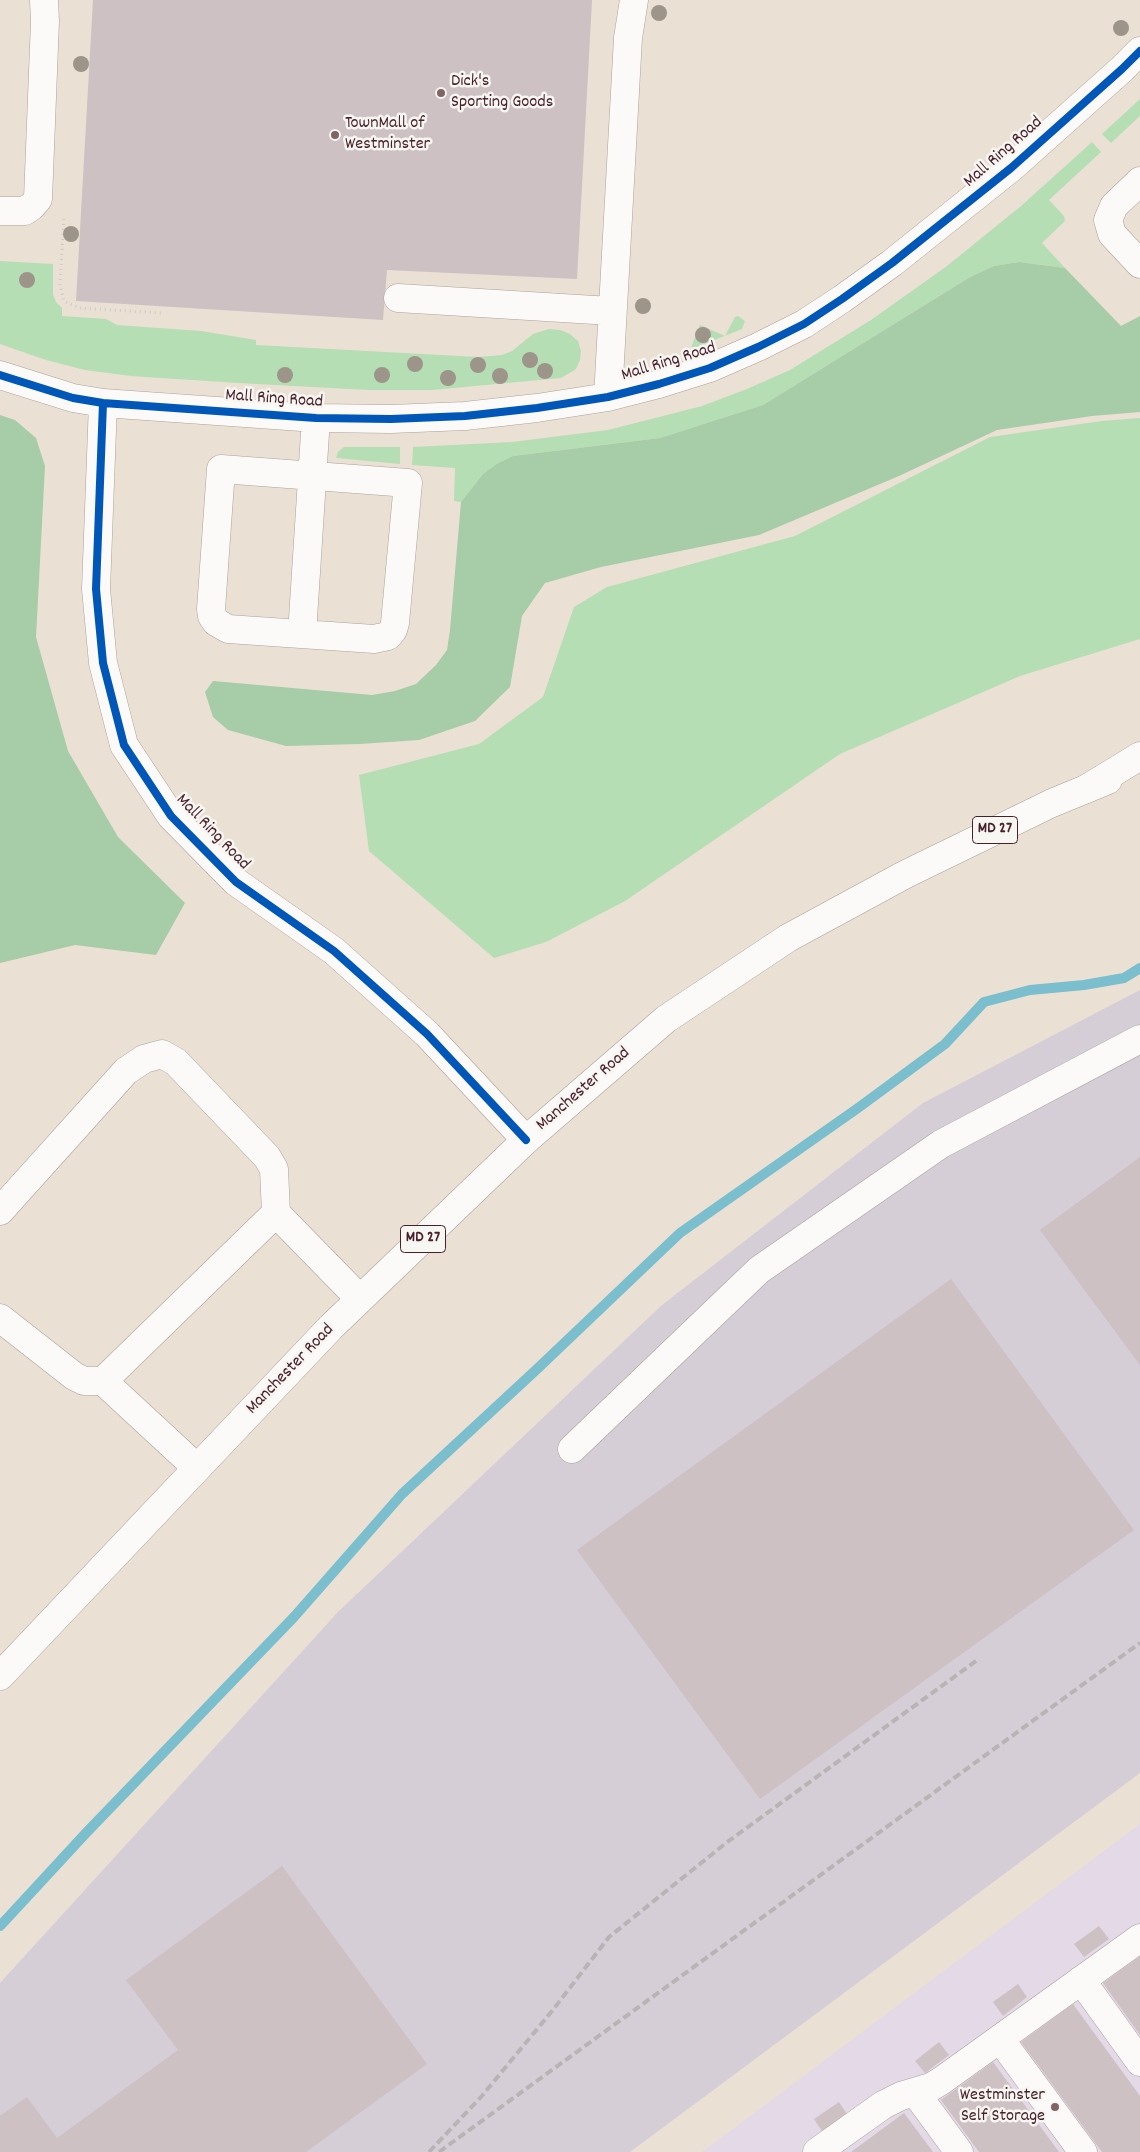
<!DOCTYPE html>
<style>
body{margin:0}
canvas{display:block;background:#eae0d3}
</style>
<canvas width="1140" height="2152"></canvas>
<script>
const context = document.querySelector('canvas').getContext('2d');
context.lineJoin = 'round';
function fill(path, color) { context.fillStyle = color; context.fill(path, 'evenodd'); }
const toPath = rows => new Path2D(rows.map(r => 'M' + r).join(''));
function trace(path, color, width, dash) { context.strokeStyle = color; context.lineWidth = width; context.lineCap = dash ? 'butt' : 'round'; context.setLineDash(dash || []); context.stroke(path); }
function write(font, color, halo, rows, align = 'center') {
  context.font = font + ' Dekko,sans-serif'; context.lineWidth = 5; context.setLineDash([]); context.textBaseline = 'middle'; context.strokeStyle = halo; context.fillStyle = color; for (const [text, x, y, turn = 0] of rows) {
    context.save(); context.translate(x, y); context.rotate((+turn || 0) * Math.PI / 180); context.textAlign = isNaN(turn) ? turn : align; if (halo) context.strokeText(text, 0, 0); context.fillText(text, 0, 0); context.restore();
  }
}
const built = toPath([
 [1140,1824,1140,2152,702,2152]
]);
const industrial = toPath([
 [1140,990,1140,1773,630,2152,0,2152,0,1983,338,1612,662,1305,923,1103]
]);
const green = toPath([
 [1140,99,1140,116,1111,143,1102,134],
 [1092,142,1101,152,1049,200,1064,216,1065,221,1042,243,1065,268,1019,262,994,266,970,277,763,405,660,438,513,456,483,474,461,502,454,501,455,468,412,465,413,447,512,442,608,430,702,406,747,389,790,370,871,320,947,266,1021,206],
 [0,261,53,264,53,294,56,302,62,308,62,316,106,319,117,325,201,331,256,340,256,345,478,357,502,355,512,351,533,334,549,329,560,330,570,334,578,341,581,351,580,360,576,369,561,378,432,390,368,390,238,383,131,376,85,370,46,360,0,344],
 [738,316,745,321,742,329,692,349,692,345,700,325,725,336,735,317],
 [1140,418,1140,639,1020,676,840,754,625,901,546,942,494,958,369,851,359,775,479,744,543,697,574,607,607,587,795,536,990,437,1102,421],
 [344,447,400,447,400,464,336,458,338,452]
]);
const forest = toPath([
 [1019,262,1065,268,1121,326,1140,316,1140,412,1092,416,997,430,899,476,759,535,601,567,545,583,522,616,510,687,475,721,419,740,360,744,286,746,228,730,213,717,205,692,213,681,372,695,395,691,416,684,436,665,447,650,450,630,461,502,483,474,497,464,513,456,660,438,763,405,970,277,994,266],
 [0,415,15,420,36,438,45,466,36,637,68,751,118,837,185,903,156,955,75,945,0,963]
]);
const stream = toPath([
 [0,1926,86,1833,294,1617,402,1494,536,1370,680,1233,858,1108,945,1044,984,1002,1030,990,1084,985,1124,978,1140,968]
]);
const building = toPath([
 [93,0,592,0,577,279,387,270,383,320,76,301],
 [1140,1157,1140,1365,1040,1230],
 [951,1279,1134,1530,760,1799,577,1550],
 [282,1866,427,2064,306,2152,0,2152,0,2116,27,2097,57,2138,178,2050,126,1980],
 [1099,1926,1109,1939,1084,1957,1074,1944],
 [1140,1956,1140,2035,1103,1983],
 [1018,1984,1027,1997,1003,2016,993,2002],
 [1073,2004,1140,2096,1140,2152,1102,2152,1021,2042],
 [939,2042,949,2055,925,2073,915,2061],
 [993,2062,1059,2152,979,2152,941,2100],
 [839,2102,848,2116,823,2133,814,2119],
 [904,2113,933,2152,851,2152]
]);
const path = toPath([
 [64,219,60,284,64,301,79,308,161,313]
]);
const minor = toPath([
 [1140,181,1114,206,1108,220,1112,234,1140,264],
 [0,211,25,211,32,206,38,199,45,21,44,0],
 [398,298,611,311],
 [0,375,73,398,103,403,316,418,391,419,465,416,537,408,608,397,659,384,710,368,758,347,804,324,842,299,892,263,1011,168,1122,69,1140,51],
 [608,397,628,38,634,0],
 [103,403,96,589,103,663,124,745,171,816,236,882,334,951,427,1034,526,1140],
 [221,469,408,483,395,623,393,630,388,636,374,639,228,629,216,622,212,616,211,609,221,469],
 [302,634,316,418],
 [0,1211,126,1071,144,1059,162,1054,176,1062,267,1157,274,1169,276,1213],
 [0,1318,74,1376,84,1381,103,1381],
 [572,1449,759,1270,941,1144,1140,1039],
 [197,1468,103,1381,276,1213,360,1299],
 [1081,1980,1140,2062],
 [1000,2039,1083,2152],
 [915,2092,959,2152],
 [817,2152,883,2105,901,2096,931,2087,941,2081,1140,1938]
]);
const major = toPath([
 [0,1676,331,1327,526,1140,666,1019,788,938,906,874,1052,803,1108,780]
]);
const highway = toPath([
 [1086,789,1140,756]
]);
const rail = toPath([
 [429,2152,481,2097,552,2011,609,1937,726,1843,976,1661],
 [439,2152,1140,1643]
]);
const cycleway = toPath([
 [0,375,73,398,103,403,316,418,391,419,465,416,537,408,608,397,659,384,710,368,758,347,804,324,842,299,892,263,1011,168,1122,69,1140,51],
 [103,403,96,589,103,663,124,745,171,816,236,882,334,951,427,1034,526,1140]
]);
const trees = [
 [659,13],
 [1121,28],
 [81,64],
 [71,234],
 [27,280],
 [643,306],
 [703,335],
 [530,360],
 [415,364],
 [478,365],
 [545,371],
 [285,375],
 [382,375],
 [500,376],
 [448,378]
];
const markers = [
 [441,93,5,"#826366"],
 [335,135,5,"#826366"],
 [1055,2107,5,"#826366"]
];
const shields = [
 [995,830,45],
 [423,1239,45]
];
const shieldNames = [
 ["MD 27",995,830],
 ["MD 27",423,1239]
];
const poiNames = [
 ["Dick's",451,83],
 ["Sporting Goods",451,104],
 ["TownMall of",345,125],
 ["Westminster",345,146],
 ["Westminster",1045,2097,"right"],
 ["Self Storage",1045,2118,"right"]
];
const streetNames = [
 ["Mall Ring Road",1004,153,-41],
 ["Mall Ring Road",669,363,-17],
 ["Mall Ring Road",274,400,4],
 ["Mall Ring Road",212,833,46],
 ["Manchester Road",584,1090,-41],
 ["Manchester Road",291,1370,-46]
];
fill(built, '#e4d9e6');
fill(industrial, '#d5ced7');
fill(green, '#b6deb5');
fill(forest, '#a7cca8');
trace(stream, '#7bbecd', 10);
fill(building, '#cec1c4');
trace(minor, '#aca19b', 29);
trace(major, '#aca19b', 29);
trace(highway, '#aca19b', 29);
trace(path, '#cfc9c7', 3, [1, 4]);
trace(minor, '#fcfaf8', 28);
trace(major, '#fcfaf8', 28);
trace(highway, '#fcfaf8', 28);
trace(rail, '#bab3b3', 4, [8, 4]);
trace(cycleway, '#0057b8', 8);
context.fillStyle = '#9d9589';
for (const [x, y] of trees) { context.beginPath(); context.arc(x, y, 8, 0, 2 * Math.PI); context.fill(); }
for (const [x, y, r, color] of markers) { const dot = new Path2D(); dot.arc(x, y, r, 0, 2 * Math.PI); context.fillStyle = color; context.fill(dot); trace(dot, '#f6f6f2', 2); }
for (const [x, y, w] of shields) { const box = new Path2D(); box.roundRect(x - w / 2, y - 13.5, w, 27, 4); context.fillStyle = '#f6f6f2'; context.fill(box); trace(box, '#4a1f2b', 1); }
write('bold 16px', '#4a1f2b', null, shieldNames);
write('18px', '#4a1f2b', '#f6f6f2', poiNames, 'left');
write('18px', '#4a1f2b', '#f6f6f2', streetNames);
</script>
